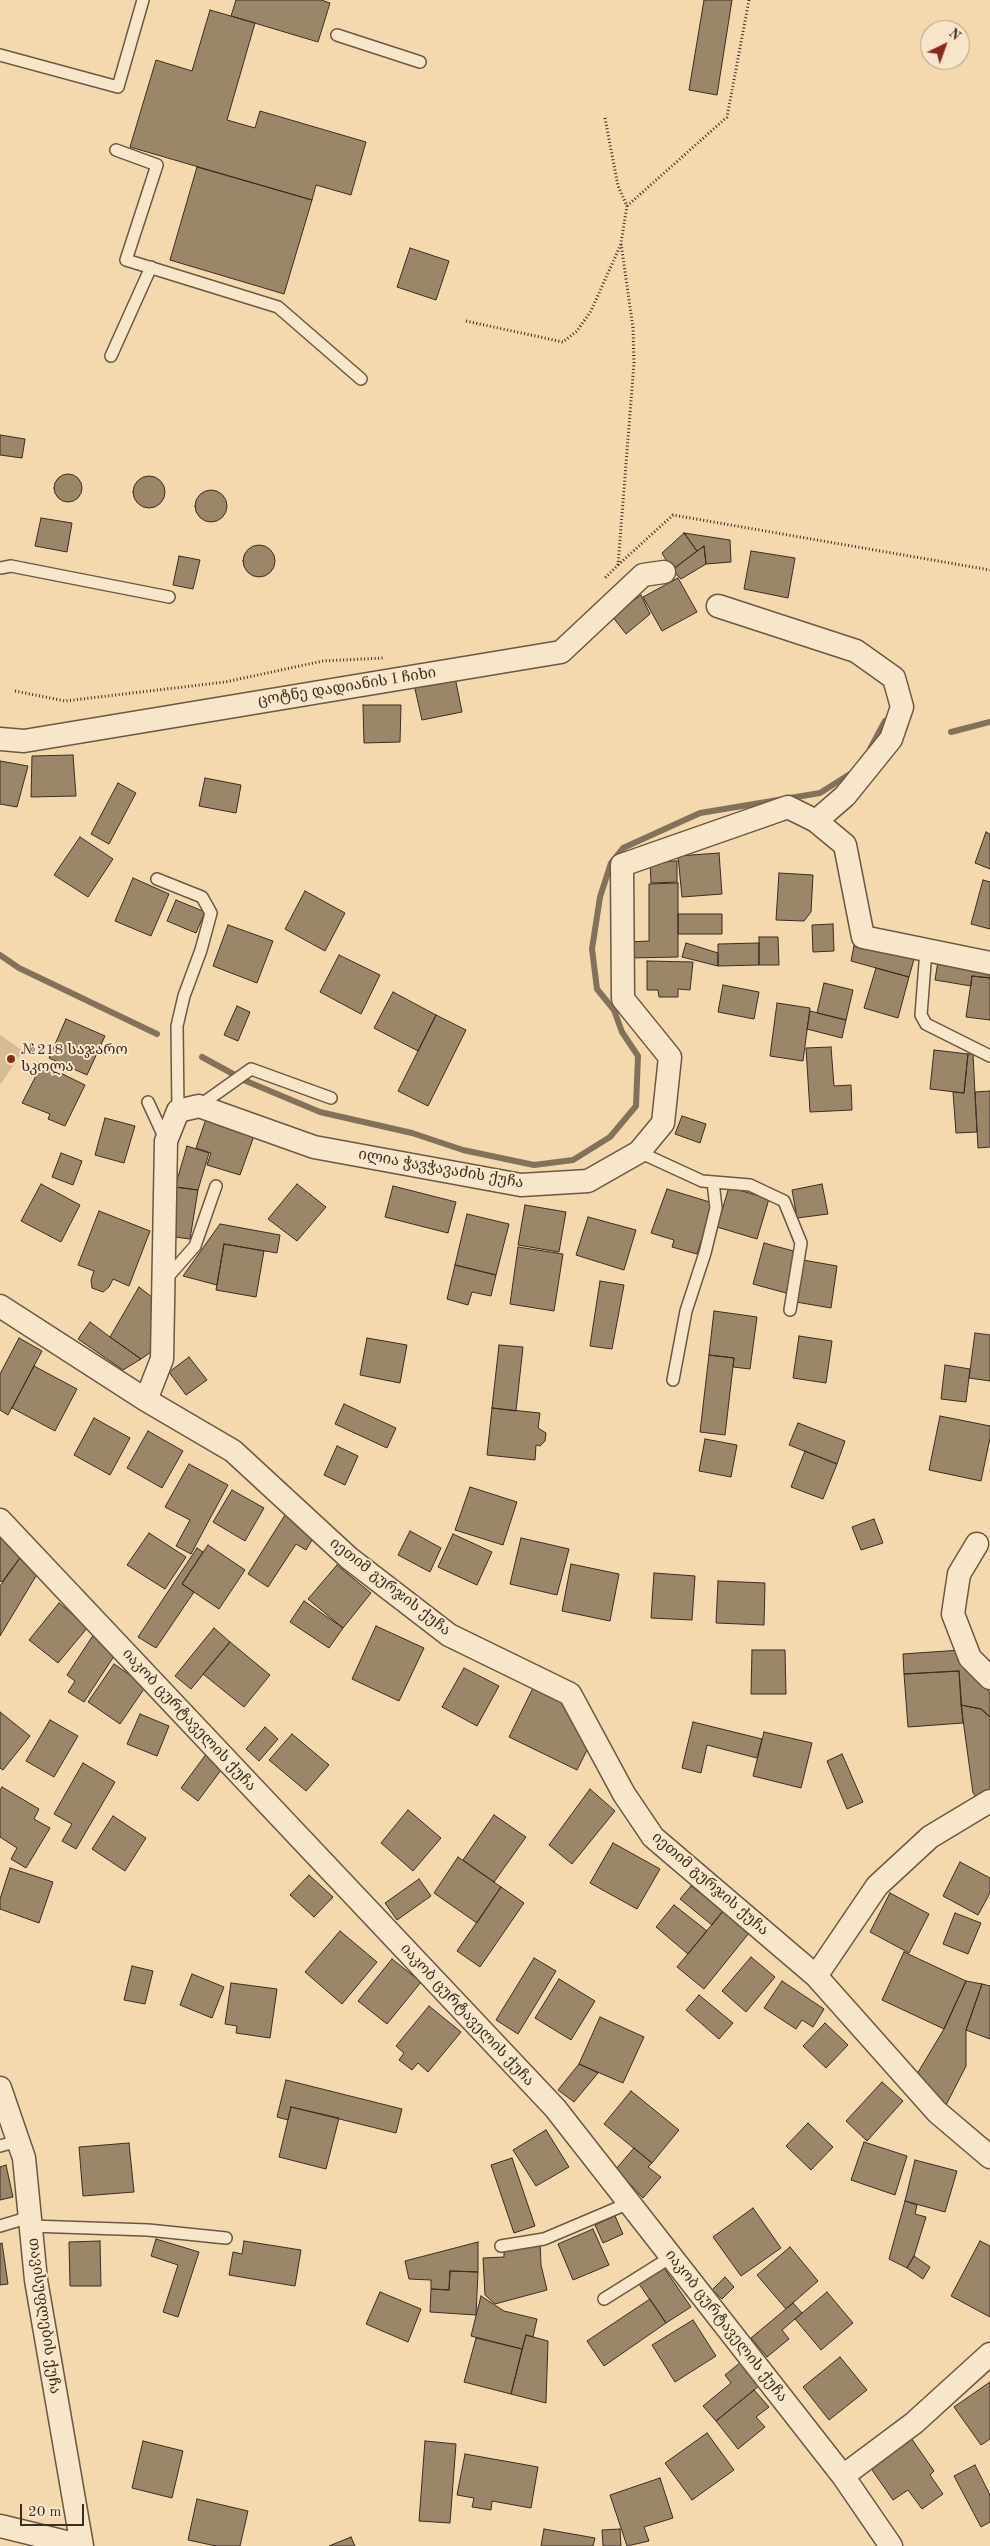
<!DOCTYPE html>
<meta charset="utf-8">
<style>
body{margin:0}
#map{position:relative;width:990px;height:2546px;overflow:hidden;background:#f4d8ae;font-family:"Old Standard TT",serif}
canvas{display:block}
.north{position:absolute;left:920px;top:20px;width:50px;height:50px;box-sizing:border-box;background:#f8e6ca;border:1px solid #ac9c86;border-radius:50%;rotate:42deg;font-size:14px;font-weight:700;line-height:20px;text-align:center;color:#3b2d21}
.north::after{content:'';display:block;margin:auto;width:18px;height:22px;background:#8f2418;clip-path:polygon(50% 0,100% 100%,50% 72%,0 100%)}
.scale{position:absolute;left:20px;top:2504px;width:64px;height:22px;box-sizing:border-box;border:2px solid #3b2d21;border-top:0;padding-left:6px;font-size:15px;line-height:18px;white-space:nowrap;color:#3b2d21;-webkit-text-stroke:4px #f8e6ca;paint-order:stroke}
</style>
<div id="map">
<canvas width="990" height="2546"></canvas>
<div class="north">N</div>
<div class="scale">20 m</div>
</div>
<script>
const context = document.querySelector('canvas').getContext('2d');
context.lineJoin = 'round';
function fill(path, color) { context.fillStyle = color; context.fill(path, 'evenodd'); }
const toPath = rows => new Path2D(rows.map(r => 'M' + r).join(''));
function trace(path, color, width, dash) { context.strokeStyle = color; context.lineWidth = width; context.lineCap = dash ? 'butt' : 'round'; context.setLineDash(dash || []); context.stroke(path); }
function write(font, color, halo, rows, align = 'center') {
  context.font = font + ' "Old Standard TT","Noto Serif Georgian",serif'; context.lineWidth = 4; context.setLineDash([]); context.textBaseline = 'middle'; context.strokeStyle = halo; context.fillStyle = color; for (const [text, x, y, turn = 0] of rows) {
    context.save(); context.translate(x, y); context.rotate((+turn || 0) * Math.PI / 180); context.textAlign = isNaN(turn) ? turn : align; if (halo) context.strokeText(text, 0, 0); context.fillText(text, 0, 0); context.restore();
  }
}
const green = toPath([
 [0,1035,23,1051,0,1085]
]);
const stream = toPath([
 [951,732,990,722],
 [870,749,885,721],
 [0,955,19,968,157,1034],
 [202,1057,246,1081,320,1112,412,1133,463,1150,534,1165,573,1160,610,1137,636,1106,638,1056,622,1032,614,1010,597,989,592,949,600,897,611,863,623,848,700,813,820,793,850,774]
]);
const building = toPath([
 [236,0,321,0,330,3,318,42,231,16,236,0],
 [704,0,732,0,717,95,689,90,704,0],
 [210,10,255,23,227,120,255,128,260,111,366,142,351,195,316,185,312,200,130,147,156,60,192,71,210,10],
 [197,167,312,200,284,294,170,260,197,167],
 [410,248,449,261,436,300,397,287,410,248],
 [0,435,25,439,22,458,0,455,0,435],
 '54 488a14 14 0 1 1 28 0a14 14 0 1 1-28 0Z',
 '133 492a16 16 0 1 1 32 0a16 16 0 1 1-32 0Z',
 '195 506a16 16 0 1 1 32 0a16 16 0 1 1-32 0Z',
 [41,518,72,523,67,552,35,546,41,518],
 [684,533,697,551,672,570,662,553,684,533],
 [684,533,730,540,731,562,706,564,704,546,697,551,684,533],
 '243 561a16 16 0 1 1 32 0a16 16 0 1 1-32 0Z',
 [704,546,706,564,681,579,672,570,704,546],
 [751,551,795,558,788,598,744,589,751,551],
 [179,556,200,560,193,589,173,585,179,556],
 [678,578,697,612,662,631,643,597,678,578],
 [641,595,650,614,626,634,612,616,641,595],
 [454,672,462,712,422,720,413,680,454,672],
 [363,705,401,705,400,742,364,743,363,705],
 [73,755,76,796,31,797,32,756,73,755],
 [0,761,28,766,17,807,0,804,0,761],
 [205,778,241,785,236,813,199,806,205,778],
 [118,783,136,793,109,844,91,834,118,783],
 [986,832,990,834,990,869,975,863,986,832],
 [80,837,113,859,88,897,54,875,80,837],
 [719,853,722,894,682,897,678,856,719,853],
 [677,861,677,882,651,883,650,862,677,861],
 [779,873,813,875,811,912,804,921,776,920,779,873],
 [133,878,169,894,151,936,115,921,133,878],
 [983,880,990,882,990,929,971,924,983,880],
 [678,883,678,957,630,958,629,942,649,941,649,884,678,883],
 [305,891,345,913,325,951,285,929,305,891],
 [176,900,205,912,196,933,167,921,176,900],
 [678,914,722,914,722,934,678,934,678,914],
 [833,924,834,951,813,952,812,925,833,924],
 [228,925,273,941,257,983,213,966,228,925],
 [759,937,778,937,779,965,759,965,759,937],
 [686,943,718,953,718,966,682,957,686,943],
 [759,943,759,965,718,966,718,944,759,943],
 [854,946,914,959,909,977,851,961,854,946],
 [339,955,380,975,361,1014,320,992,339,955],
 [647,961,693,962,690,990,678,989,678,997,659,997,658,990,647,990,647,961],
 [938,961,990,970,990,978,972,976,971,986,935,980,938,961],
 [876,968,909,977,898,1018,864,1008,876,968],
 [972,976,990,978,990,1020,966,1017,972,976],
 [824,983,853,990,846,1020,817,1013,824,983],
 [723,985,759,992,754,1019,718,1012,723,985],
 [393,992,436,1015,418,1051,374,1028,393,992],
 [777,1003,810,1008,803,1061,770,1056,777,1003],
 [237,1006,250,1012,238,1041,224,1035,237,1006],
 [810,1011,846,1020,842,1038,807,1029,810,1011],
 [436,1015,466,1030,428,1106,398,1091,436,1015],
 [66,1019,105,1036,87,1075,49,1058,66,1019],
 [831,1047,834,1086,851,1085,852,1110,810,1112,806,1048,831,1047],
 [934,1050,968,1054,964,1093,930,1089,934,1050],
 [968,1054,973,1054,977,1132,956,1133,953,1092,964,1093,968,1054],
 [42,1064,85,1085,65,1126,48,1119,50,1114,22,1103,42,1064],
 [990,1091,990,1147,978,1148,975,1092,990,1091],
 [682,1116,706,1124,700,1143,675,1134,682,1116],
 [105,1118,135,1126,124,1163,95,1155,105,1118],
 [206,1119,255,1133,240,1175,207,1165,211,1153,196,1148,206,1119],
 [187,1146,209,1153,198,1190,175,1187,187,1146],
 [61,1153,82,1161,73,1185,52,1177,61,1153],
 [41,1184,80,1205,61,1242,21,1221,41,1184],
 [297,1184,326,1207,297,1241,268,1219,297,1184],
 [822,1184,828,1214,797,1218,792,1190,822,1184],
 [393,1186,456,1202,448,1233,385,1217,393,1186],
 [175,1187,198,1190,190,1239,168,1236,175,1187],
 [729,1187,769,1199,757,1239,717,1227,729,1187],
 [667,1189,713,1203,697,1254,672,1247,674,1240,651,1233,667,1189],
 [525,1205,566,1212,559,1252,518,1245,525,1205],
 [99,1211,150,1231,129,1286,113,1279,109,1287,103,1292,92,1288,91,1280,94,1271,78,1265,99,1211],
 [467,1214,509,1224,496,1275,455,1265,467,1214],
 [588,1217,636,1230,624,1270,576,1255,588,1217],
 [220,1224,280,1235,277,1253,224,1244,217,1285,183,1276,220,1224],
 [764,1243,797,1252,786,1293,753,1284,764,1243],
 [224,1244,264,1251,256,1297,216,1290,224,1244],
 [518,1247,563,1254,554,1311,510,1304,518,1247],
 [803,1260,837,1266,831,1308,796,1302,803,1260],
 [455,1265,496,1275,491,1296,472,1292,468,1305,447,1299,455,1265],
 [600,1281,624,1285,612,1349,590,1346,600,1281],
 [139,1287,153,1298,151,1352,141,1359,110,1337,139,1287],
 [714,1311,757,1317,750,1369,733,1367,734,1358,709,1355,714,1311],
 [90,1322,110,1337,141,1359,123,1370,78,1339,90,1322],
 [975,1333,990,1335,990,1381,969,1378,975,1333],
 [799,1336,832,1341,826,1383,793,1378,799,1336],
 [19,1338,42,1351,8,1415,0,1410,0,1374,19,1338],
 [367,1338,407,1345,400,1383,360,1375,367,1338],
 [499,1345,523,1347,516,1411,492,1408,499,1345],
 [709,1355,734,1358,725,1435,700,1432,709,1355],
 [189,1357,207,1380,186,1395,169,1372,189,1357],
 [945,1365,970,1369,966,1402,941,1399,945,1365],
 [34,1366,77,1389,55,1431,12,1408,34,1366],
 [344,1404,396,1428,387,1448,335,1424,344,1404],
 [492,1408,540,1413,538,1428,546,1433,545,1441,540,1446,536,1445,535,1460,487,1455,492,1408],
 [940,1416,990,1426,990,1438,981,1481,929,1470,940,1416],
 [94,1418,130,1438,110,1475,74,1455,94,1418],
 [798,1423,845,1441,837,1464,789,1445,798,1423],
 [148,1431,183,1451,162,1488,127,1468,148,1431],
 [705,1439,737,1445,731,1477,699,1471,705,1439],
 [337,1446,358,1456,345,1485,324,1475,337,1446],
 [805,1451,837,1464,823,1499,791,1487,805,1451],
 [189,1464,228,1485,191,1554,176,1546,190,1520,165,1507,189,1464],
 [470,1487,517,1502,503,1545,455,1530,470,1487],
 [232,1490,264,1508,245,1541,213,1522,232,1490],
 [285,1515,315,1535,306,1550,296,1544,268,1587,248,1574,285,1515],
 [874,1519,883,1543,861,1550,852,1527,874,1519],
 [0,1529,25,1551,2,1582,0,1581,0,1529],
 [410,1531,441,1548,430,1572,398,1555,410,1531],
 [149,1533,186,1557,165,1589,127,1565,149,1533],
 [453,1534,492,1552,477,1585,438,1567,453,1534],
 [521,1538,569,1549,557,1595,510,1584,521,1538],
 [208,1545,245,1570,219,1609,182,1584,208,1545],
 [197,1548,203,1552,182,1584,194,1592,156,1648,138,1637,197,1548],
 [25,1551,42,1566,0,1636,0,1586,25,1551],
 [571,1564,619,1574,610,1621,562,1611,571,1564],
 [337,1565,371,1593,343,1628,308,1599,337,1565],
 [654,1573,695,1576,692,1620,651,1618,654,1573],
 [718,1581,765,1583,764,1625,716,1623,718,1581],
 [304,1601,343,1628,329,1648,290,1622,304,1601],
 [59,1603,88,1627,58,1663,29,1640,59,1603],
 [376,1626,424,1648,399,1701,352,1679,376,1626],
 [214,1628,230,1642,191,1689,175,1676,214,1628],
 [94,1634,118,1650,84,1702,68,1692,75,1681,67,1675,94,1634],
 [230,1642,270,1675,244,1707,203,1674,230,1642],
 [752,1650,785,1650,786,1694,751,1694,752,1650],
 [961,1650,990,1693,990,1717,981,1709,961,1705,959,1671,904,1674,903,1654,961,1650],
 [114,1664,146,1686,120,1724,88,1702,114,1664],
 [464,1668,499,1686,477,1726,442,1707,464,1668],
 [959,1671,963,1723,908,1727,904,1674,959,1671],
 [533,1688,565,1703,588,1748,577,1770,509,1737,533,1688],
 [961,1705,981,1709,990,1717,990,1798,982,1804,973,1793,961,1705],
 [0,1712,30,1736,3,1770,0,1768,0,1712],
 [140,1714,169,1726,157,1756,127,1744,140,1714],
 [50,1720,78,1736,54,1777,26,1761,50,1720],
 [693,1722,762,1739,757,1758,707,1745,701,1773,682,1768,693,1722],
 [265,1727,278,1739,259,1761,246,1749,265,1727],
 [764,1732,812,1743,801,1788,753,1776,764,1732],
 [292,1734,329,1765,306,1791,269,1760,292,1734],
 [207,1753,224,1766,198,1801,181,1788,207,1753],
 [842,1754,863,1802,847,1809,827,1761,842,1754],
 [83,1763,115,1782,76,1849,62,1841,72,1824,54,1814,83,1763],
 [2,1787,39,1809,34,1819,50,1828,26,1868,11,1859,17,1848,0,1837,0,1790,2,1787],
 [590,1789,615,1811,572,1864,549,1845,590,1789],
 [408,1810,441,1838,413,1871,381,1843,408,1810],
 [494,1815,526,1837,494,1882,463,1860,494,1815],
 [113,1816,146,1838,125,1871,92,1849,113,1816],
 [613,1843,660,1869,637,1909,590,1883,613,1843],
 [458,1857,501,1887,477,1923,434,1893,458,1857],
 [960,1862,990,1878,990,1893,978,1915,943,1896,960,1862],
 [10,1868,53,1882,39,1923,0,1909,0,1899,10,1868],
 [309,1875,333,1897,314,1917,290,1895,309,1875],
 [419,1879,431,1896,397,1920,385,1903,419,1879],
 [691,1886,723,1911,712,1925,680,1899,691,1886],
 [501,1887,524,1903,480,1967,457,1951,501,1887],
 [890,1893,929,1914,909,1953,870,1932,890,1893],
 [674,1905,707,1931,688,1954,656,1927,674,1905],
 [723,1911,749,1933,704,1989,677,1967,723,1911],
 [955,1913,981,1923,968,1954,943,1944,955,1913],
 [340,1931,377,1962,342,2004,305,1972,340,1931],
 [904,1952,966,1981,944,2029,882,2000,904,1952],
 [751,1957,775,1977,746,2012,722,1991,751,1957],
 [534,1958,556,1971,518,2034,496,2020,534,1958],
 [392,1959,421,1982,387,2024,358,2001,392,1959],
 [132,1966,153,1971,145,2004,124,2000,132,1966],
 [192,1974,224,1987,212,2018,180,2005,192,1974],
 [559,1979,595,2001,571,2040,535,2018,559,1979],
 [782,1981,824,2009,813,2027,802,2020,796,2029,764,2008,782,1981],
 [966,1981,982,1984,966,2030,966,2066,944,2109,914,2079,944,2029,966,1981],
 [231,1983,277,1989,270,2038,236,2033,237,2026,225,2024,231,1983],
 [982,1984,990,1986,990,2039,966,2030,982,1984],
 [699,1995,733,2023,719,2039,686,2010,699,1995],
 [429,2006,461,2032,428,2072,418,2063,412,2070,399,2060,404,2053,396,2046,429,2006],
 [600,2017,644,2037,623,2083,579,2064,600,2017],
 [825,2023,848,2045,826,2068,803,2046,825,2023],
 [579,2064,598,2073,574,2102,558,2090,579,2064],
 [286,2080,402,2109,396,2133,291,2107,288,2120,277,2117,286,2080],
 [882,2082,903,2101,867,2141,846,2121,882,2082],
 [631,2091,679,2130,652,2163,604,2124,631,2091],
 [291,2107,339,2118,326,2169,279,2157,291,2107],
 [808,2123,833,2147,811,2170,786,2146,808,2123],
 [546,2130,569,2167,536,2186,513,2150,546,2130],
 [864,2142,907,2156,895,2195,851,2180,864,2142],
 [129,2143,134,2192,83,2196,79,2147,129,2143],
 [634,2148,652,2163,648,2167,661,2177,643,2198,616,2169,634,2148],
 [512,2158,535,2226,514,2233,491,2165,512,2158],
 [915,2160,957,2171,945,2212,905,2201,915,2160],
 [6,2165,13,2197,0,2200,0,2167,6,2165],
 [905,2201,917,2205,915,2214,926,2217,914,2256,907,2268,889,2259,905,2201],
 [753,2208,781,2248,741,2276,713,2237,753,2208],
 [615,2216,623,2234,603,2243,595,2225,615,2216],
 [593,2229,609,2265,573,2280,558,2244,593,2229],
 [156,2239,199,2252,178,2317,163,2312,178,2265,151,2256,156,2239],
 [100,2241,101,2286,70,2286,69,2242,100,2241],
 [244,2241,301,2250,295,2286,229,2275,233,2252,242,2254,244,2241],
 [540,2241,541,2265,547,2290,495,2304,485,2295,483,2258,504,2257,504,2251,540,2241],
 [980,2241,990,2246,990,2317,951,2296,980,2241],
 [478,2242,478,2272,450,2271,449,2290,431,2289,431,2280,409,2279,405,2261,478,2242],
 [2,2243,8,2284,0,2285,0,2244,2,2243],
 [790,2247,818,2281,786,2309,757,2275,790,2247],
 [914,2256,930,2267,923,2279,907,2268,914,2256],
 [664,2268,691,2307,666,2323,639,2284,664,2268],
 [450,2271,478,2272,476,2315,430,2312,431,2289,449,2290,450,2271],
 [725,2277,734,2287,722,2299,712,2290,725,2277],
 [380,2292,421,2309,408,2342,366,2324,380,2292],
 [827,2292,853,2323,821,2350,795,2319,827,2292],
 [481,2296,504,2311,537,2319,533,2337,526,2335,522,2349,471,2336,481,2296],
 [650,2299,666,2323,604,2366,587,2341,650,2299],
 [793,2303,802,2313,782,2330,789,2339,767,2357,751,2338,793,2303],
 [693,2320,716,2356,675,2382,652,2345,693,2320],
 [526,2335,548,2341,546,2403,511,2394,526,2335],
 [476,2338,522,2349,511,2394,464,2382,476,2338],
 [840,2357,867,2390,829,2420,803,2387,840,2357],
 [741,2362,760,2385,716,2421,703,2406,731,2383,725,2375,741,2362],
 [990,2382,990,2439,981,2445,954,2407,990,2382],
 [754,2390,769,2407,756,2417,765,2427,738,2449,716,2421,754,2390],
 [707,2433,734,2470,692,2500,665,2463,707,2433],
 [911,2438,934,2471,930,2475,943,2494,922,2509,908,2490,893,2500,870,2467,911,2438],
 [143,2441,183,2451,172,2498,132,2488,143,2441],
 [425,2441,456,2444,450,2523,419,2521,425,2441],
 [465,2454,538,2467,531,2508,492,2501,491,2510,472,2507,474,2498,457,2495,465,2454],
 [975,2465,990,2495,990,2522,981,2527,954,2476,975,2465],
 [660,2478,673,2518,644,2527,649,2541,627,2546,610,2495,660,2478],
 [197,2499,248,2511,240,2546,216,2546,188,2540,197,2499],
 [544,2529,595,2538,593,2546,541,2546,544,2529],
 [620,2529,621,2546,603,2546,602,2530,620,2529],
 [351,2537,355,2546,329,2546,351,2537]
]);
const path = toPath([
 [605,118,618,186,627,206,621,243,633,328,634,363,618,565,605,578],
 [627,206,727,117,749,0],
 [466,321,563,342,577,331,591,311,621,244],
 [618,565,673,515,990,570],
 [15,691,65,701,225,682,323,661,383,658]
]);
const lane = toPath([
 [337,35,420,62],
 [0,55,118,87,143,0],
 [116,150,157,165,126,260,278,307,361,379],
 [111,356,151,267],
 [0,568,11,566,169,597],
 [157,879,202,897,211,913,201,950,184,996,177,1026,178,1111],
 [926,950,921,1015,926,1024,990,1056],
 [148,1102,166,1141],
 [199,1106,251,1069,331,1098],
 [639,1152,702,1181,750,1185,784,1201,801,1243,790,1310],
 [166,1279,195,1246,216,1186],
 [673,1380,686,1311,705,1253,716,1208,713,1182],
 [0,2146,18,2141],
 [0,2226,30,2217],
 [31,2226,148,2230,226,2238],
 [501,2246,544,2239,629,2203],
 [604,2299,671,2257]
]);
const street = toPath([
 [718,606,856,651,894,678,902,707,891,739,845,796,816,821],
 [0,739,24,741,561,652,643,575,664,572],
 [0,1306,146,1400,233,1451,349,1558,449,1635,570,1694,624,1794,653,1837,816,1976,937,2112,990,2157],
 [146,1400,162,1359,166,1141,178,1111,199,1106,314,1147,521,1185,588,1181,639,1152,663,1123,670,1057,623,999,622,865,788,807,816,821,845,845,863,937,990,963],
 [0,1520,555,2108,843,2476,891,2546],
 [977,1544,959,1574,953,1614,970,1658,990,1678],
 [816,1976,877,1886,930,1837,990,1801],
 [0,2088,24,2158,36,2280,82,2546],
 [843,2476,914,2423,990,2354],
 [0,2526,82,2546]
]);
const markers = [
 [11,1059,5,"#8f2418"]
];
const streetNames = [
 ["ცოტნე დადიანის I ჩიხი",347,687,-9],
 ["ილია ჭავჭავაძის ქუჩა",441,1169,10],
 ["იეთიმ გურჯის ქუჩა",390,1587,38],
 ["იაკობ ცურტაველის ქუჩა",189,1720,47],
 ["იეთიმ გურჯის ქუჩა",710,1884,41],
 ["იაკობ ცურტაველის ქუჩა",467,2015,47],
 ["თავისუფლების ქუჩა",44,2316,82],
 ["იაკობ ცურტაველის ქუჩა",726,2326,52]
];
const poiNames = [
 ["№218 საჯარო",21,1050],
 ["სკოლა",21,1067]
];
fill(green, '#d5bb96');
trace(stream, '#847159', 6);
fill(building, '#9b866a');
trace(building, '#3b2d21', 1);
trace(lane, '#695844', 14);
trace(street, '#695844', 25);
trace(path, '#3b2d21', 3, [1, 2.5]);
trace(lane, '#f8e6ca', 11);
trace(street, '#f8e6ca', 22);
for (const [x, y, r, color] of markers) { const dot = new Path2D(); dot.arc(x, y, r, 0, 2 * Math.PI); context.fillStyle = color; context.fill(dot); trace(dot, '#f8e6ca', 2); }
write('15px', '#3b2d21', '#f8e6ca', streetNames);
write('15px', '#3b2d21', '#f8e6ca', poiNames, 'left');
</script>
